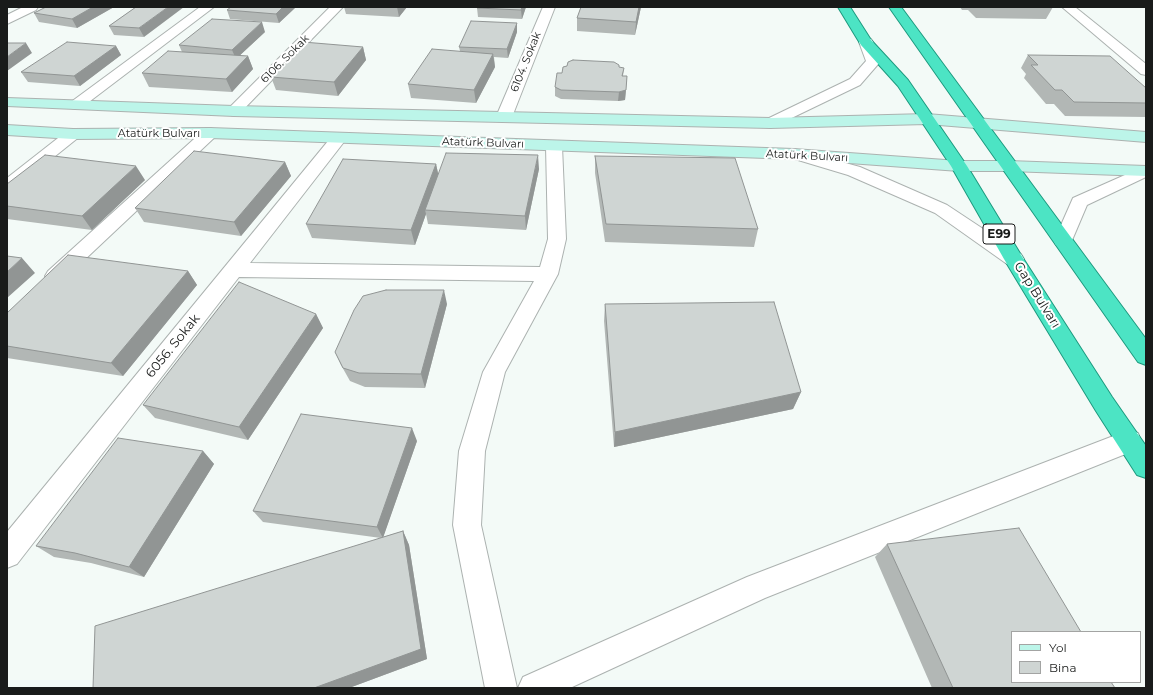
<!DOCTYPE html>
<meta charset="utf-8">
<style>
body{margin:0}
#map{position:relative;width:1153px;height:695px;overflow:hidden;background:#f3faf7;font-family:Montserrat,sans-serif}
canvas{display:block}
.frame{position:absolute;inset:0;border:8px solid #191b1a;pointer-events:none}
.legend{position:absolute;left:1011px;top:631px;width:130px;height:52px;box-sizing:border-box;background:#fff;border:1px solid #a3a4a3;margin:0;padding:5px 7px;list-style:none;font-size:12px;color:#191b1a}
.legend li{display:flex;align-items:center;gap:8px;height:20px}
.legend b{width:20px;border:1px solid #a3a4a3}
</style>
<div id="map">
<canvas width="1153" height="695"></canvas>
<div class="frame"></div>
<ul class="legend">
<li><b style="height:5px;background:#bcf5e9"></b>Yol</li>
<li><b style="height:11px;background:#cfd5d3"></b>Bina</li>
</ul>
</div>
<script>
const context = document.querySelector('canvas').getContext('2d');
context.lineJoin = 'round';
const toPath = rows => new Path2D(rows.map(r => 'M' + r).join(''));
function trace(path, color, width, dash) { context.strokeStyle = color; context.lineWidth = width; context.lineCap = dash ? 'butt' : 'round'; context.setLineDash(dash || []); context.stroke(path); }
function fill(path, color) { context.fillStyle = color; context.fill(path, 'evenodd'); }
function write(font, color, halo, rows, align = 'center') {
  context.font = font + ' Montserrat,sans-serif'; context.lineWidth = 4; context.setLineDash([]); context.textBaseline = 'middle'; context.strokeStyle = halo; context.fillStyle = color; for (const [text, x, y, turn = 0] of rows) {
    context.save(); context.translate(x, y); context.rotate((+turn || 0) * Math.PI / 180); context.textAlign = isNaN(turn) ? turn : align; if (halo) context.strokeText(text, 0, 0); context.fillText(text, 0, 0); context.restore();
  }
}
const minor = toPath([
 [23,7,38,7,36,10,7,24,7,15,23,7],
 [200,7,214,7,81,108,76,109,71,108,69,105,71,102,200,7],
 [330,7,343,7,239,114,234,116,229,114,226,111,330,7],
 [543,7,555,7,512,117,509,120,504,122,499,120,496,117,543,7],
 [1062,7,1075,7,1146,64,1146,75,1141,74,1062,7],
 [210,128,216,130,218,133,216,136,62,281,55,283,48,281,45,276,48,271,204,130,210,128],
 [73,129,79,131,81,134,79,137,13,190,7,191,7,178,67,131,73,129],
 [339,133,345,135,347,138,250,263,540,267,548,239,546,146,548,143,554,141,560,143,562,146,566,239,558,274,505,372,485,451,481,525,517,688,485,688,453,525,459,451,483,372,534,281,239,277,17,564,7,568,7,532,333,135,339,133],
 [1143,167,1146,168,1146,177,1087,205,1070,245,1063,247,1056,245,1054,241,1073,198,1143,167],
 [1129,430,1138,433,1141,441,1138,449,765,598,570,688,518,688,523,677,747,577,1129,430]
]);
const tertiary = toPath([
 [866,38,871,39,873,42,880,62,860,85,775,126,770,128,765,126,762,123,765,120,850,79,866,61,859,42,861,39,866,38],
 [794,149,860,167,947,205,1021,254,1024,259,1021,264,1014,266,1007,264,935,213,848,175,788,157,786,154,788,151,794,149]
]);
const secondary = toPath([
 [7,98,234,106,770,118,927,114,1146,132,1146,142,927,124,770,128,234,116,7,106,7,98],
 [7,125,73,129,210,128,794,149,959,161,1009,161,1146,166,1146,176,1009,171,959,171,794,159,210,138,73,139,7,135,7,125]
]);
const trunk = toPath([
 [838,7,850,7,871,40,908,80,967,166,1021,255,1112,397,1146,446,1146,478,1137,475,1096,411,1004,259,951,166,898,86,861,45,838,7],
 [889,7,901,7,1146,339,1146,365,1138,362,889,7]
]);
const wall = toPath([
 [46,7,114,7,77,28,39,22,34,13],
 [136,7,144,37,114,35,109,26],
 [296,7,279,23,230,19,227,10],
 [344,7,407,7,399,17,346,14],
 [526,7,522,19,478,17,477,8],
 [581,7,641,7,635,35,577,31,577,18],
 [960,7,1053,7,1046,19,976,18,968,10,962,10],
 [517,23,517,32,508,58,494,57,495,67,476,103,411,98,408,84,460,51,459,47],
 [265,32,239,56,248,56,253,69,232,92,149,87,142,73,182,52,179,45],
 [116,46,121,55,80,86,28,82,21,72],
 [363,47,366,60,338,96,276,90,271,77],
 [1028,55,1146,88,1146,117,1065,116,1054,104,1046,104,1024,78,1026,74,1021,68],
 [619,67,624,68,623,76,627,76,625,100,618,101,561,99,555,96,555,87],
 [595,156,758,229,754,247,605,242,595,173],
 [285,162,291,176,241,236,144,222,135,208],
 [436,164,438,173,539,169,526,230,428,224,426,214,415,245,312,238,306,224],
 [145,180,92,230,7,219,7,184],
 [188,271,197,285,123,376,7,358,7,313],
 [447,304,425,388,365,387,350,381,341,365,335,352],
 [605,304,801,392,793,409,614,447,604,321],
 [316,314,323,328,248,440,155,418,143,405],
 [417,441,383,537,403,531,409,545,427,659,349,688,93,688,381,538,263,522,253,511],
 [203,451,214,464,144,577,91,563,54,557,36,546],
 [887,544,1115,688,932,688,875,557]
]);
const shadedWall = toPath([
 [93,7,114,7,77,28,72,19],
 [168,7,184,7,144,37,139,28],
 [283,7,296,7,279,23,276,14],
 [397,7,407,7,399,17],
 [522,7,526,7,522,19,521,10],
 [639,7,641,7,635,35,636,22],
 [262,22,265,32,236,59,232,50],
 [517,23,517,32,508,58,507,49],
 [26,43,32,53,7,71,7,57],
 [116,46,121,55,80,86,74,76],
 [363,47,366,60,338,96,334,82],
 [493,54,495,67,476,103,474,90],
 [248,56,253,69,232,92,226,79],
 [626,90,625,100,618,101,619,92],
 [538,155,539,169,526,230,525,216],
 [285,162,291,176,241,236,234,222],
 [436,164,439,178,425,210,426,214,415,245,411,230],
 [136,166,145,180,92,230,82,216],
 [22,258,35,273,7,298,7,272],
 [188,271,197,285,123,376,111,363],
 [444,290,447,304,425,388,421,374],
 [316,314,323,328,248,440,239,427],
 [801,392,793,409,614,447,615,432],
 [412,428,417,441,383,538,377,527],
 [203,451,214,464,144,577,129,567],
 [403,531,409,545,427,659,349,688,314,688]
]);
const building = toPath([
 [46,7,93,7,72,19,34,13,46,7],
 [136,7,168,7,139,28,109,26,136,7],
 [231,7,283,7,276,14,227,10,231,7],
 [478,7,522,7,521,10,477,8,478,7],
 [581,7,639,7,636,22,577,18,581,7],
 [212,19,262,22,232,50,179,45,212,19],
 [471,21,517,23,507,49,459,47,471,21],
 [67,42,116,46,74,76,21,72,67,42],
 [303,42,363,47,334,82,271,77,303,42],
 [7,43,26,43,7,57,7,43],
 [432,49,493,54,474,90,408,84,432,49],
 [168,51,248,56,226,79,142,73,168,51],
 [1028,55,1110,56,1146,88,1146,103,1074,102,1062,90,1055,90,1031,65,1038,65,1028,55],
 [573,60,614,62,619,65,619,67,624,68,622,76,627,76,626,90,619,92,561,90,555,87,557,73,562,73,563,67,567,66,568,62,573,60],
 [194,151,285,162,234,222,135,208,194,151],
 [446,153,538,155,525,216,425,210,446,153],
 [45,155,136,166,82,216,7,206,7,184,45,155],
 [595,156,735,158,758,229,606,224,595,156],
 [343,159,436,164,411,230,306,224,343,159],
 [68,255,188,271,111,363,7,346,7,313,68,255],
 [7,256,22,258,7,272,7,256],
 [239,282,316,314,239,427,143,405,239,282],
 [386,290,444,290,421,374,359,373,343,368,335,352,354,310,363,296,386,290],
 [774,302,801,392,615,432,605,304,774,302],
 [301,414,412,428,377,527,253,511,301,414],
 [118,438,203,451,129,567,75,553,36,546,118,438],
 [1019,528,1081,632,1012,632,1012,682,1111,682,1115,688,953,688,887,544,1019,528],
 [403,531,421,649,314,688,93,688,95,626,403,531]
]);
const farStreetnames = [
 ["6106. Sokak",285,59,-45],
 ["6104. Sokak",526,62,-68],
 ["Atatürk Bulvarı",159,134],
 ["Atatürk Bulvarı",483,143,2],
 ["Atatürk Bulvarı",807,156,3]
];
const shields = [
 [999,234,32]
];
const shieldNames = [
 ["E99",999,234]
];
const streetNames = [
 ["Gap Bulvarı",1037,295,58],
 ["6056. Sokak",173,346,-51]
];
trace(minor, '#acb2b0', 2);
trace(tertiary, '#acb2b0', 2);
trace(secondary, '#acb2b0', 2);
trace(trunk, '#1d9a7f', 2);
fill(minor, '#fff');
fill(tertiary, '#fff');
fill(secondary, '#bcf5e9');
fill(trunk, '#4ce4c4');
fill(wall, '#b2b7b5');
fill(shadedWall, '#919594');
fill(building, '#cfd5d3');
trace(building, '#919594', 1);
write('11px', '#191b1a', '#fff', farStreetnames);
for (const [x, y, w] of shields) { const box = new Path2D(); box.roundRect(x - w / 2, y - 10, w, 20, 3); context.fillStyle = '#fff'; context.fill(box); trace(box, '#191b1a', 1); }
write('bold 12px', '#191b1a', null, shieldNames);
write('13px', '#191b1a', '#fff', streetNames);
</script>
